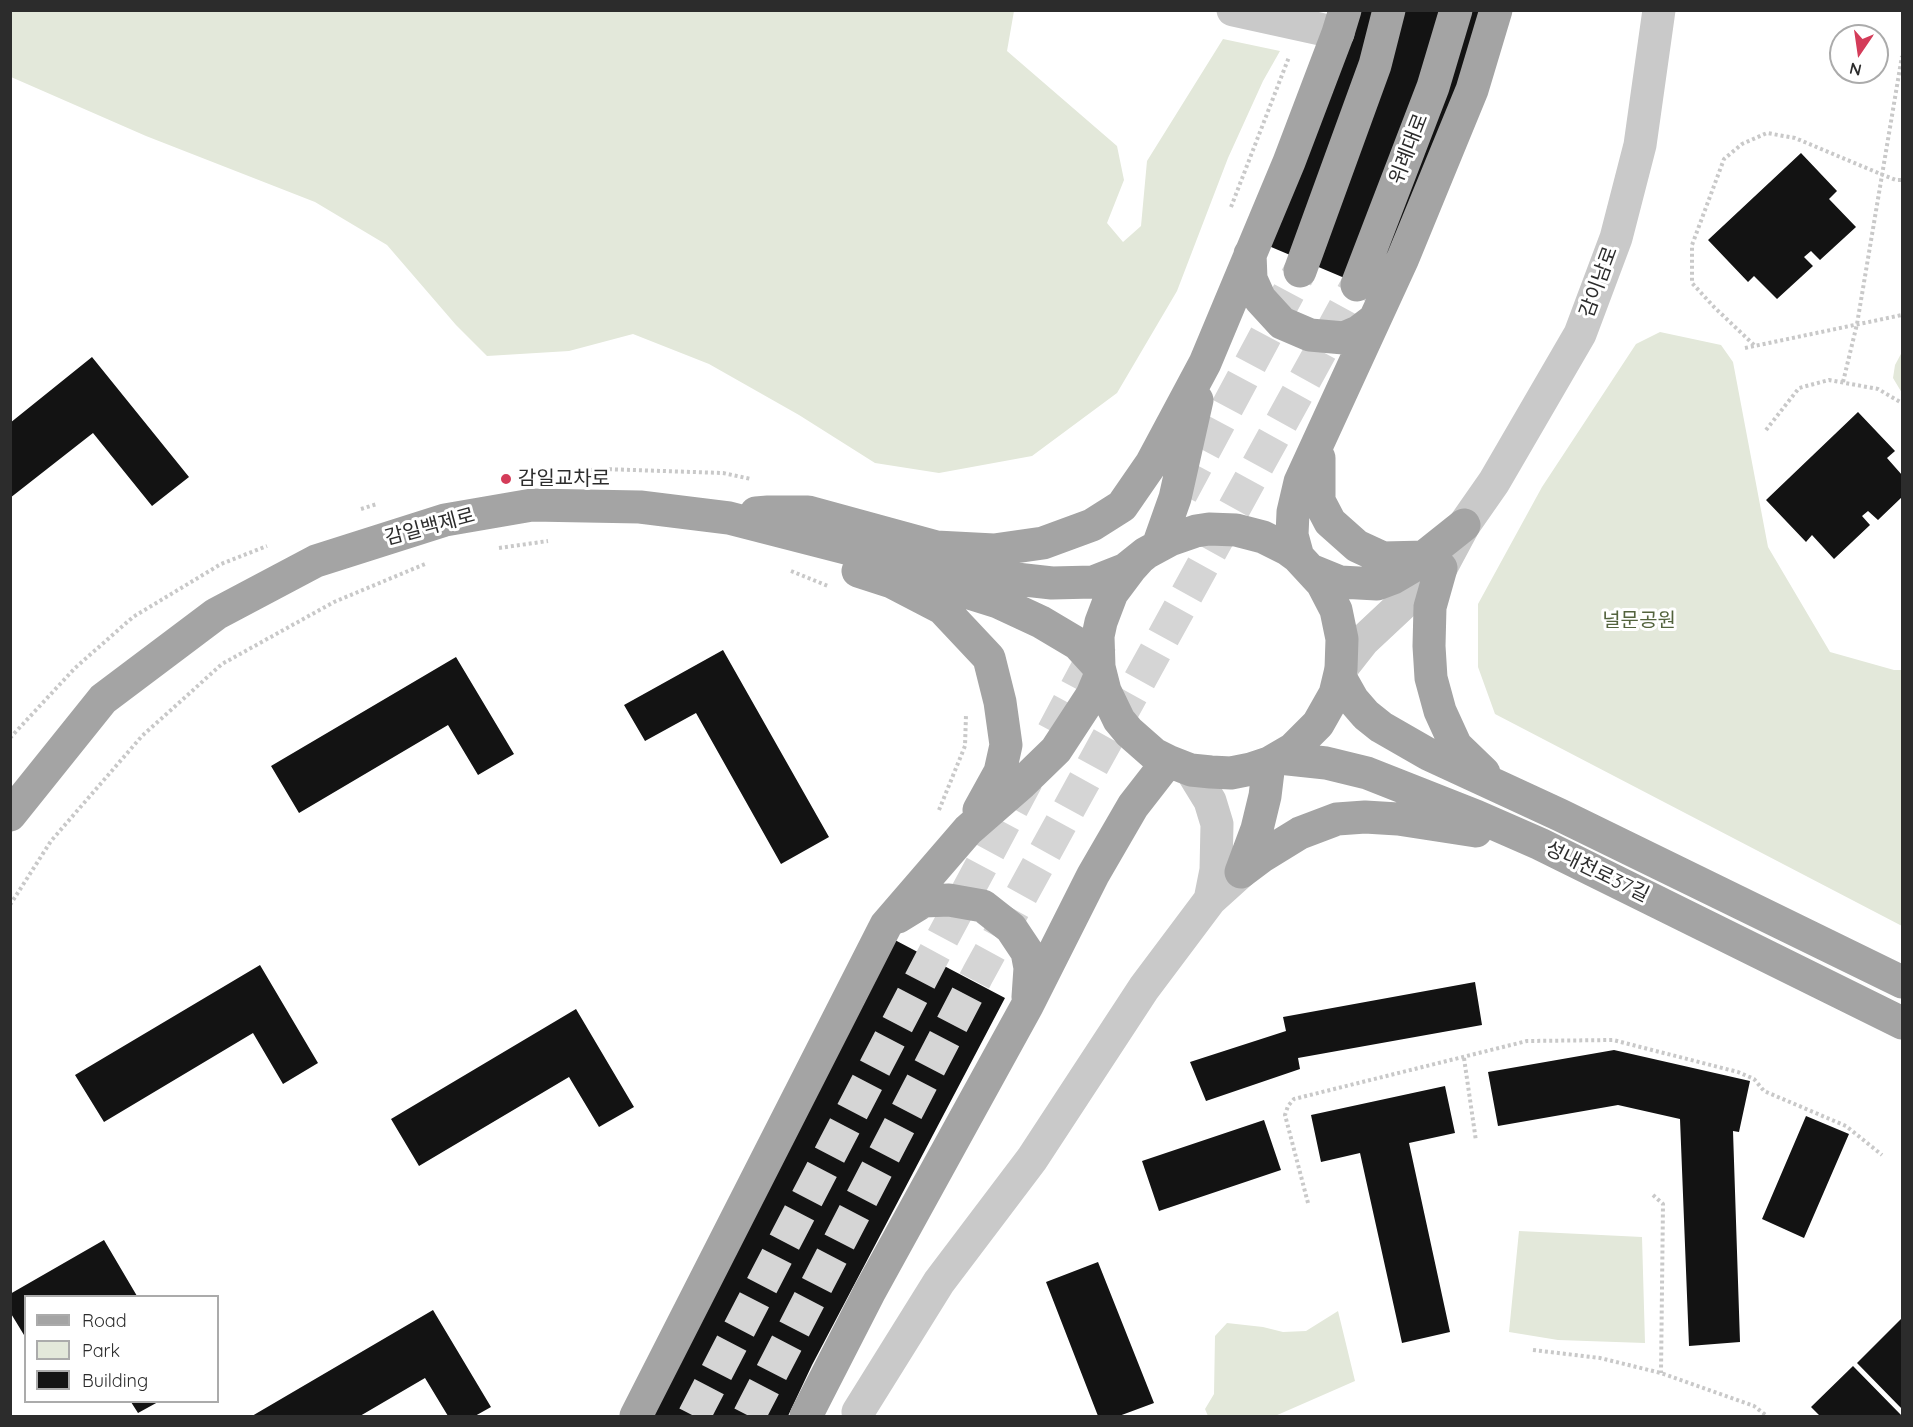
<!DOCTYPE html>
<meta charset="utf-8">
<style>
body{margin:0}
#map{position:relative;width:1913px;height:1427px;overflow:hidden;background:#fff;font-family:Quicksand,sans-serif}
canvas{display:block}
.frame{position:absolute;inset:0;border:12px solid #2c2c2c;pointer-events:none}
.legend{position:absolute;left:24px;top:1295px;width:195px;height:108px;box-sizing:border-box;background:#fff;border:2px solid #ababab;margin:0;padding:8px 10px;list-style:none;font-size:18px;color:#2c2c2c}
.legend li{display:flex;align-items:center;gap:12px;height:30px}
.legend b{width:30px;border:2px solid #ababab}
.north{position:absolute;left:1829px;top:24px;width:60px;height:60px;box-sizing:border-box;background:#fff;border:2px solid #ababab;border-radius:50%;rotate:193deg;font-size:16px;font-weight:700;line-height:24px;text-align:center;color:#2c2c2c}
.north::after{content:'';display:block;margin:auto;width:21px;height:27px;background:#d43c59;clip-path:polygon(50% 0,100% 100%,50% 72%,0 100%)}
</style>
<div id="map">
<canvas width="1913" height="1427"></canvas>
<div class="frame"></div>
<ul class="legend">
<li><b style="height:8px;background:#a4a4a4"></b>Road</li>
<li><b style="height:16px;background:#e3e8da"></b>Park</li>
<li><b style="height:16px;background:#131313"></b>Building</li>
</ul>
<div class="north">N</div>
</div>
<script>
const context = document.querySelector('canvas').getContext('2d');
context.lineJoin = 'round';
function fill(path, color) { context.fillStyle = color; context.fill(path, 'evenodd'); }
const toPath = rows => new Path2D(rows.map(r => 'M' + r).join(''));
function trace(path, color, width, dash) { context.strokeStyle = color; context.lineWidth = width; context.lineCap = dash ? 'butt' : 'round'; context.setLineDash(dash || []); context.stroke(path); }
function write(font, color, halo, rows, align = 'center') {
  context.font = font + ' Quicksand,"Noto Sans KR",sans-serif'; context.lineWidth = 6; context.setLineDash([]); context.textBaseline = 'middle'; context.strokeStyle = halo; context.fillStyle = color; for (const [text, x, y, turn = 0] of rows) {
    context.save(); context.translate(x, y); context.rotate((+turn || 0) * Math.PI / 180); context.textAlign = isNaN(turn) ? turn : align; if (halo) context.strokeText(text, 0, 0); context.fillText(text, 0, 0); context.restore();
  }
}
const green = toPath([
 [11,10,1014,11,1007,51,1117,146,1124,180,1107,223,1123,242,1141,226,1147,161,1223,39,1280,51,1263,81,1228,158,1177,291,1117,393,1032,456,939,473,875,463,799,415,709,364,633,334,569,351,487,356,456,325,387,245,315,202,146,136,11,77],
 [1660,332,1721,345,1733,362,1768,547,1830,652,1894,670,1902,670,1902,926,1495,714,1478,667,1478,604,1542,487,1636,344],
 [1902,352,1902,393,1893,378,1895,365],
 [1519,1231,1642,1237,1645,1343,1558,1340,1509,1332],
 [1338,1311,1355,1381,1275,1416,1208,1416,1205,1409,1214,1394,1215,1336,1227,1323,1263,1327,1283,1332,1306,1331]
]);
const building = toPath([
 [1353,10,1481,10,1461,78,1373,290,1264,244],
 [1801,153,1837,191,1829,199,1856,227,1820,260,1811,251,1804,257,1813,266,1777,299,1754,276,1748,282,1708,240],
 [92,357,189,477,152,506,93,433,10,498,10,423],
 [1858,412,1895,451,1887,458,1902,475,1902,497,1878,520,1868,511,1862,516,1870,525,1834,559,1812,535,1806,542,1766,500],
 [723,650,829,837,781,864,696,713,645,741,624,705],
 [456,657,514,754,478,775,448,725,299,813,271,766],
 [893,939,1005,998,812,1365,788,1416,653,1416],
 [260,965,318,1063,283,1084,253,1033,104,1122,75,1075],
 [1475,982,1482,1025,1298,1058,1300,1069,1206,1101,1190,1062,1286,1031,1283,1017],
 [576,1009,634,1107,599,1127,569,1077,419,1166,391,1119],
 [1614,1050,1750,1081,1739,1132,1733,1131,1740,1342,1689,1346,1680,1119,1618,1105,1498,1126,1488,1072],
 [1445,1086,1455,1133,1409,1143,1450,1332,1402,1343,1360,1153,1321,1162,1311,1115],
 [1806,1116,1849,1134,1804,1238,1762,1219],
 [1264,1120,1281,1170,1159,1211,1142,1161],
 [104,1240,137,1296,26,1296,26,1335,24,1335,10,1312,10,1294],
 [1098,1262,1154,1403,1119,1416,1098,1416,1046,1282],
 [433,1310,491,1407,475,1416,448,1416,425,1378,360,1416,252,1416],
 [1902,1318,1902,1409,1857,1363],
 [1853,1366,1902,1416,1820,1416,1811,1407],
 [131,1402,158,1402,138,1413]
]);
const majorTunnel = toPath([
 [1181,494,1300,271],
 [1053,732,1101,642],
 [694,1416,935,952,1027,780],
 [749,1416,978,974,1357,285]
]);
const path = toPath([
 [1231,207,1289,57],
 [1754,345,1714,307,1692,283,1692,245,1724,159,1742,144,1767,133,1795,138,1883,175,1896,180,1902,180],
 [1745,348,1902,315],
 [1843,382,1857,324,1902,56],
 [1766,430,1799,388,1829,380,1878,389,1902,403],
 [591,470,603,469,723,473,751,479],
 [361,509,377,504],
 [499,548,548,541],
 [791,571,828,586],
 [10,738,75,668,133,617,221,564,267,546],
 [939,810,965,746,966,715],
 [10,905,51,841,142,736,222,664,334,602,425,564],
 [1464,1058,1476,1141],
 [1653,1195,1663,1204,1661,1373],
 [1308,1203,1285,1115,1288,1106,1294,1099,1527,1041,1613,1040,1738,1072,1754,1079,1764,1091,1846,1126,1882,1155],
 [1533,1350,1600,1358,1661,1373,1754,1406,1767,1416]
]);
const minor = toPath([
 [1233,10,1338,33],
 [1341,669,1363,641,1441,568,1464,525,1494,482,1580,334,1616,238,1640,145,1659,10],
 [1191,770,1210,801,1217,824,1216,870,1210,900],
 [858,1412,939,1282,1032,1159,1144,988,1210,900,1241,872]
]);
const major = toPath([
 [1250,254,1251,279,1260,299,1282,323,1310,335,1344,338,1358,332,1375,319],
 [1300,271,1375,65,1389,10],
 [1357,285,1433,87,1456,10],
 [1319,458,1319,501,1330,522,1357,546,1383,558,1426,557],
 [756,513,768,512,808,512,936,547,994,550,1043,543,1092,525,1122,506,1151,464,1205,363,1289,162,1338,33,1345,10],
 [1158,546,1175,498,1197,400],
 [1298,557,1292,535,1293,512,1300,482,1403,258,1472,90,1496,10],
 [1441,568,1430,607,1429,646,1431,678,1440,711,1456,746,1484,773],
 [858,571,892,582,942,608,989,658,1000,702,1006,745,1000,772,979,810],
 [1313,571,1340,582,1377,584,1393,578,1410,568,1464,525],
 [943,573,966,592,998,602,1041,622,1078,644,1099,667],
 [1340,677,1353,700,1366,715,1381,727,1428,754,1560,815,1902,982],
 [1279,758,1326,763,1367,773,1476,816,1540,844,1902,1023],
 [10,815,103,699,216,614,316,561,445,520,532,505,640,507,729,518,943,573,975,571,1007,578,1052,583,1093,582,1126,569,1146,553,1170,540,1196,531,1209,529,1236,530,1263,537,1287,549,1298,557,1322,583,1336,610,1342,639,1341,669,1335,694,1318,724,1293,749,1269,763,1251,769,1231,773,1211,772,1191,770,1168,761,1154,754,1129,732,1119,720,1105,691,1099,667,1098,636,1101,622,1112,593,1130,569,1140,558],
 [1241,872,1261,857,1300,833,1337,819,1365,817,1398,819,1476,831],
 [1241,872,1257,829,1265,796,1269,763],
 [898,917,924,901,949,900,983,906,1011,928,1027,952,1030,968,1028,997],
 [636,1416,886,925,968,830,1022,783,1056,750,1092,695,1100,676],
 [806,1416,870,1291,1027,1006,1093,875,1133,806,1168,761]
]);
const markers = [
 [506,479,6,"#d43c59"]
];
const streetNames = [
 ["위례대로",1409,149,-69],
 ["감이남로",1599,282,-70],
 ["감일백제로",430,527,-15],
 ["성내천로37길",1597,872,26]
];
const poiNames = [
 ["감일교차로",518,479]
];
const parkNames = [
 ["널문공원",1639,621]
];
fill(green, '#e3e8da');
fill(building, '#131313');
trace(majorTunnel, '#d5d5d5', 33, [33, 16]);
trace(path, '#c9c9c9', 4, [3, 3]);
trace(minor, '#c9c9c9', 33);
trace(major, '#a4a4a4', 33);
for (const [x, y, r, color] of markers) { const dot = new Path2D(); dot.arc(x, y, r, 0, 2 * Math.PI); context.fillStyle = color; context.fill(dot); trace(dot, '#fff', 2); }
write('20px', '#2c2c2c', '#fff', streetNames);
write('20px', '#2c2c2c', '#fff', poiNames, 'left');
write('20px', '#53633d', '#fff', parkNames);
</script>
